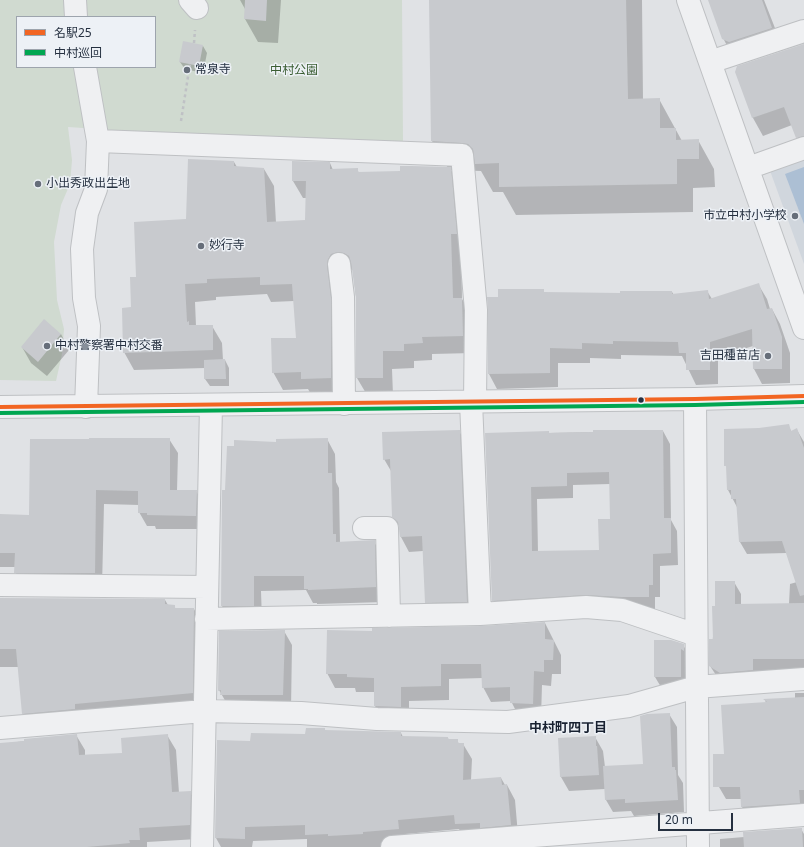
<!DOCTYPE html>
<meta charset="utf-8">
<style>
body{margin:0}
#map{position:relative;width:804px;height:847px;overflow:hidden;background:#e0e2e5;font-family:"Noto Sans","Noto Sans JP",sans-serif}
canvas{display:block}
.legend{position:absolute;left:16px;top:16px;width:140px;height:52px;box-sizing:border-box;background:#edf1f6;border:1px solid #9da4ad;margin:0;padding:5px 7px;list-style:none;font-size:12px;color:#253040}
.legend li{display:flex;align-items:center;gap:8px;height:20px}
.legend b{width:20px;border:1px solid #9da4ad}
.scale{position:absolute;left:658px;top:813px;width:75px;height:18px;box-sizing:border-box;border:2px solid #253040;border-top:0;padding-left:5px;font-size:12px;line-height:14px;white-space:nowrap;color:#253040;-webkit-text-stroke:3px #edf1f6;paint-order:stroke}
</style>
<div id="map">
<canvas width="804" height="847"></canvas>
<ul class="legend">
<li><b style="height:5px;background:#f26522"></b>名駅25</li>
<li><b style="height:5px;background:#00a651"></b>中村巡回</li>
</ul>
<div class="scale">20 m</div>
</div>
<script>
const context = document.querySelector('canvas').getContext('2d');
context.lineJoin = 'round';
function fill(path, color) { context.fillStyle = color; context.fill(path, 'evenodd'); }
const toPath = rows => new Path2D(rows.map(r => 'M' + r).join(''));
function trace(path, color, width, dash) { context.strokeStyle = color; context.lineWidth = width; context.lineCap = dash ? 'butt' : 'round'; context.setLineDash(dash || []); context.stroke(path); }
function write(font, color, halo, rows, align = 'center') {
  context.font = font + ' "Noto Sans","Noto Sans JP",sans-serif'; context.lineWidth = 3; context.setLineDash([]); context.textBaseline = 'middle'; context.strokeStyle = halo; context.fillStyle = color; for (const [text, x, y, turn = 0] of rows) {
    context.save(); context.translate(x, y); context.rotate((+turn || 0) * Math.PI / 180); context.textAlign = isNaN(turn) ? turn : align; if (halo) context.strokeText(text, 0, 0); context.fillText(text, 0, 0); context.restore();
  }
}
const built = toPath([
 [804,156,804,264,769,168]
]);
const green = toPath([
 [0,0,402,0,403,141,291,142,68,127,72,160,70,184,61,205,54,242,57,300,64,329,62,354,56,381,0,380],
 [17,17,155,17,155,67,17,67]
]);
const water = toPath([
 [804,167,804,224,785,174]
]);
const shadow = toPath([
 [240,0,281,0,278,43,258,42,245,19,245,9],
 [430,0,642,0,643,100,659,99,682,141,698,140,714,169,715,187,693,188,693,212,516,215,503,192,493,192,481,171,451,170,460,185,462,299,472,316,473,353,432,354,432,360,414,361,414,368,392,369,393,395,367,395,357,378,356,297,353,270,348,269,341,395,312,396,308,389,283,390,273,372,297,339,294,301,271,302,267,294,216,297,216,300,195,302,196,326,212,326,222,343,223,360,225,360,229,368,229,386,210,386,205,379,205,368,134,370,124,352,137,278,187,220,234,162,237,167,264,169,274,186,276,223,306,221,307,198,303,198,293,181,330,163,333,170,357,169,359,173,401,172,448,168,432,141],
 [709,0,764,0,782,46,733,57,723,38],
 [804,45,804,149,796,135,792,125,763,136,753,118,736,72],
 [203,46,207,53,203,73,185,69,180,62],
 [758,284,767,299,770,309,772,309,780,324,790,353,790,383,762,384,754,369,753,346,718,357,718,384,696,385,682,356,621,355,621,359,590,358,590,363,558,363,558,387,497,389,489,374,490,310,499,298,543,290,544,293,621,294,672,292,674,295,707,291,712,299],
 [61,334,69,350,47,376,31,363,22,347],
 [788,426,792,432,797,430,804,442,804,679,797,671,759,671,759,682,718,678,710,666,716,607,734,582,741,594,741,605,789,604,790,584,797,582,787,553,747,554,740,542,738,509,728,490,728,469,725,465,759,429],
 [459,431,468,446,475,616,434,617,426,602,423,551,409,552,401,537,400,527,393,517,391,471,384,459],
 [663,431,670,444,671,520,677,531,678,565,660,566,660,597,655,597,655,609,500,613,493,600,486,434],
 [610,484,611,520,600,551,538,552,537,499,573,498,573,485],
 [169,439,178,453,177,491,196,491,204,505,204,529,156,529,155,526,147,526,139,512,139,505,104,504,102,587,24,586,15,572,16,567,0,567,0,515,30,516],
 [327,439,335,454,336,482,339,488,340,543,374,542,383,556,384,602,317,604,317,603,313,603,306,590,261,591,262,620,230,621,222,606,226,491,277,444],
 [0,599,165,600,168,605,174,606,176,609,194,609,203,625,202,709,32,730,23,713,19,667,0,667],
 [545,623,561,655,561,674,552,674,551,686,542,685,541,718,519,717,511,701,491,702,483,687,483,678,449,679,449,700,409,701,409,721,383,720,375,706,375,692,356,692,355,688,335,688,327,673,373,632,481,627],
 [284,631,292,645,291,709,230,709,219,690],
 [683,645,692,660,689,692,664,692,655,677],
 [795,693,804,693,804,815,749,819,742,807,742,799,726,799,719,787,725,755,766,703,765,700,795,698],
 [669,714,677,727,678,775,683,783,684,812,634,816,631,811,613,812,606,800,605,789,569,791,561,777,595,737,603,751,605,767,644,765],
 [326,731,401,733,403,737,448,738,449,740,457,740,459,744,463,744,472,759,471,780,501,778,505,785,507,785,515,800,518,835,464,839,459,829,406,834,407,847,307,847,307,839,253,841,252,847,221,847,216,838,218,741,251,742,306,735],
 [76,735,85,750,85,755,123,754,167,735,176,750,179,793,190,792,198,807,198,839,147,842,147,847,0,847,0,744],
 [801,829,804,834,804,847,720,847,720,839,744,837]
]);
const building = toPath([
 [245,0,267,0,266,21,244,19],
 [429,0,626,0,628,99,660,98,660,128,676,128,676,140,699,139,699,159,677,159,677,184,499,187,499,163,475,164,473,149,468,144,462,143,431,141],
 [708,0,762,0,772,28,729,42,722,39],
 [183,41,203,45,199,66,179,62],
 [804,44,804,136,796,138,784,107,752,118,735,72,737,66],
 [188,159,234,161,234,166,264,168,267,222,305,220,306,181,292,181,292,161,330,162,330,169,358,168,358,172,400,171,400,166,411,166,451,167,457,234,451,234,453,298,462,298,463,336,422,337,423,343,404,344,404,351,383,351,383,378,356,378,356,297,351,262,349,256,344,253,338,252,331,254,328,259,327,265,331,298,331,378,301,379,301,372,272,373,271,338,296,338,292,284,260,285,260,277,207,279,207,283,185,284,187,322,189,321,189,325,213,325,213,350,123,353,122,308,131,307,130,277,136,277,134,222,186,219],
 [759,283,767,309,772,308,782,337,782,369,753,369,752,329,710,342,710,370,686,370,686,353,679,353,678,342,613,341,613,344,582,343,582,349,550,348,550,373,488,374,488,310,487,297,498,297,498,289,544,289,544,292,620,293,620,291,672,291,672,294,708,290,709,299],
 [44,319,61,334,38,362,21,347],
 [225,359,226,379,204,379,204,360],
 [789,424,791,431,797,428,804,448,804,595,800,596,782,541,739,542,736,499,731,499,731,490,727,490,726,466,724,466,724,429,759,428],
 [460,430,467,602,425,603,422,536,400,537,398,522,392,517,390,459,383,460,382,432],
 [593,430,663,430,664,518,671,518,671,553,653,554,653,585,649,585,649,597,622,597,585,595,492,601,485,433,549,431,549,433,593,432],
 [609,472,610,519,598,519,599,550,532,551,531,487,567,486,567,473],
 [89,438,170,438,170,490,197,490,196,516,147,515,147,513,138,513,138,491,96,490,95,573,14,573,15,553,0,553,0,514,29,515,30,439,89,439],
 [328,438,328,473,332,473,333,534,336,534,336,542,375,540,376,587,308,590,308,589,304,589,304,576,254,576,254,606,221,606,222,490,225,490,227,446,234,446,234,440,276,442,276,439],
 [715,581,735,581,735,604,804,603,804,659,753,659,753,670,720,673,709,666,709,639,713,639,712,606,715,606],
 [0,598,165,599,165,604,175,605,175,608,194,608,193,693,75,704,75,709,22,714,16,649,0,649],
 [545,622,545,639,554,640,553,660,544,660,544,672,534,671,533,704,510,703,510,687,482,688,481,664,441,664,441,686,401,687,401,707,374,706,374,678,347,677,347,674,326,674,327,630,372,631,372,628,481,626],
 [285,630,283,695,220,695,221,690,218,691,219,631],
 [654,640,671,640,684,644,684,651,681,649,681,677,654,677],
 [804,697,804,790,799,790,800,803,741,807,740,787,713,787,713,754,724,754,721,705,767,702,763,699],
 [670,713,672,767,675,767,675,770,676,770,678,800,625,803,625,799,605,800,603,766,643,764,640,716,647,714],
 [306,728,325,728,325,730,401,732,401,736,448,737,448,739,458,739,458,743,464,743,463,780,501,777,502,785,507,784,511,825,480,828,480,823,455,824,454,815,398,820,399,829,363,832,363,834,328,836,328,834,305,835,305,825,245,827,245,839,215,838,217,740,250,741,251,733,305,734],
 [77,734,79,755,122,753,121,738,168,734,172,792,191,791,190,825,139,828,140,840,129,840,130,843,87,847,0,847,0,743,24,741,24,739],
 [596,736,596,746,597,746,599,775,560,777,558,738],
 [802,828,803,847,744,847,743,832]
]);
const path = toPath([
 [194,43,195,30],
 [181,121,190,64]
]);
const minor = toPath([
 [75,0,76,17],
 [190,0,197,8],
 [688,0,804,328],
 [710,62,804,31],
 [85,67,98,141,96,189,87,213,82,249,84,298,89,326,86,407],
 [98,141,462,155,476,310,475,402],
 [748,168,804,148],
 [339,264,343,297,344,404],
 [695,399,698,847],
 [471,402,480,614],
 [0,407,695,399,804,396],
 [364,528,387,528,389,616],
 [0,585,207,587],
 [206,619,480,614,586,607,622,610,696,635],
 [0,728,204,711,301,713,377,719,508,722,629,706,696,687,804,679],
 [202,847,211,405],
 [392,847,804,815]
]);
const bus1 = toPath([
 [0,407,695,399,804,396]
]);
const bus2 = toPath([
 [0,413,695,405,804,402]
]);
const markers = [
 [187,70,4,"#666e7a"],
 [38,184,4,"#666e7a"],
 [795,216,4,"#666e7a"],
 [201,246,4,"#666e7a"],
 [47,346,4,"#666e7a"],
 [768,356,4,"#666e7a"],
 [641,400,3.5,"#253040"]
];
const poiNames = [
 ["常泉寺",195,70],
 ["小出秀政出生地",46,184],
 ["市立中村小学校",787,216,"right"],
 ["妙行寺",209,246],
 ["中村警察署中村交番",55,346],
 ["吉田種苗店",760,356,"right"]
];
const parkNames = [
 ["中村公園",294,71]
];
const neighbourhoodNames = [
 ["中村町四丁目",568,728]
];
fill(built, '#d0d6dd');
fill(green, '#d0dad0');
fill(water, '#acbfd4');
fill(shadow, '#0003');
fill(building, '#c8cace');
trace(minor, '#bec0c3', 24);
trace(path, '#bfc1c5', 2.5, [3, 3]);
trace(minor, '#eff0f2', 22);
trace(bus1, '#f26522', 4);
trace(bus2, '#00a651', 4);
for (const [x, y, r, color] of markers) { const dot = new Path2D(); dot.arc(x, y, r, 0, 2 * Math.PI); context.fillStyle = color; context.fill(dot); trace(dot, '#edf1f6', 1.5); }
write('12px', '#253040', '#edf1f6', poiNames, 'left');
write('12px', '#3a5d32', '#edf1f6', parkNames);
write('bold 13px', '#182131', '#edf1f6', neighbourhoodNames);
</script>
